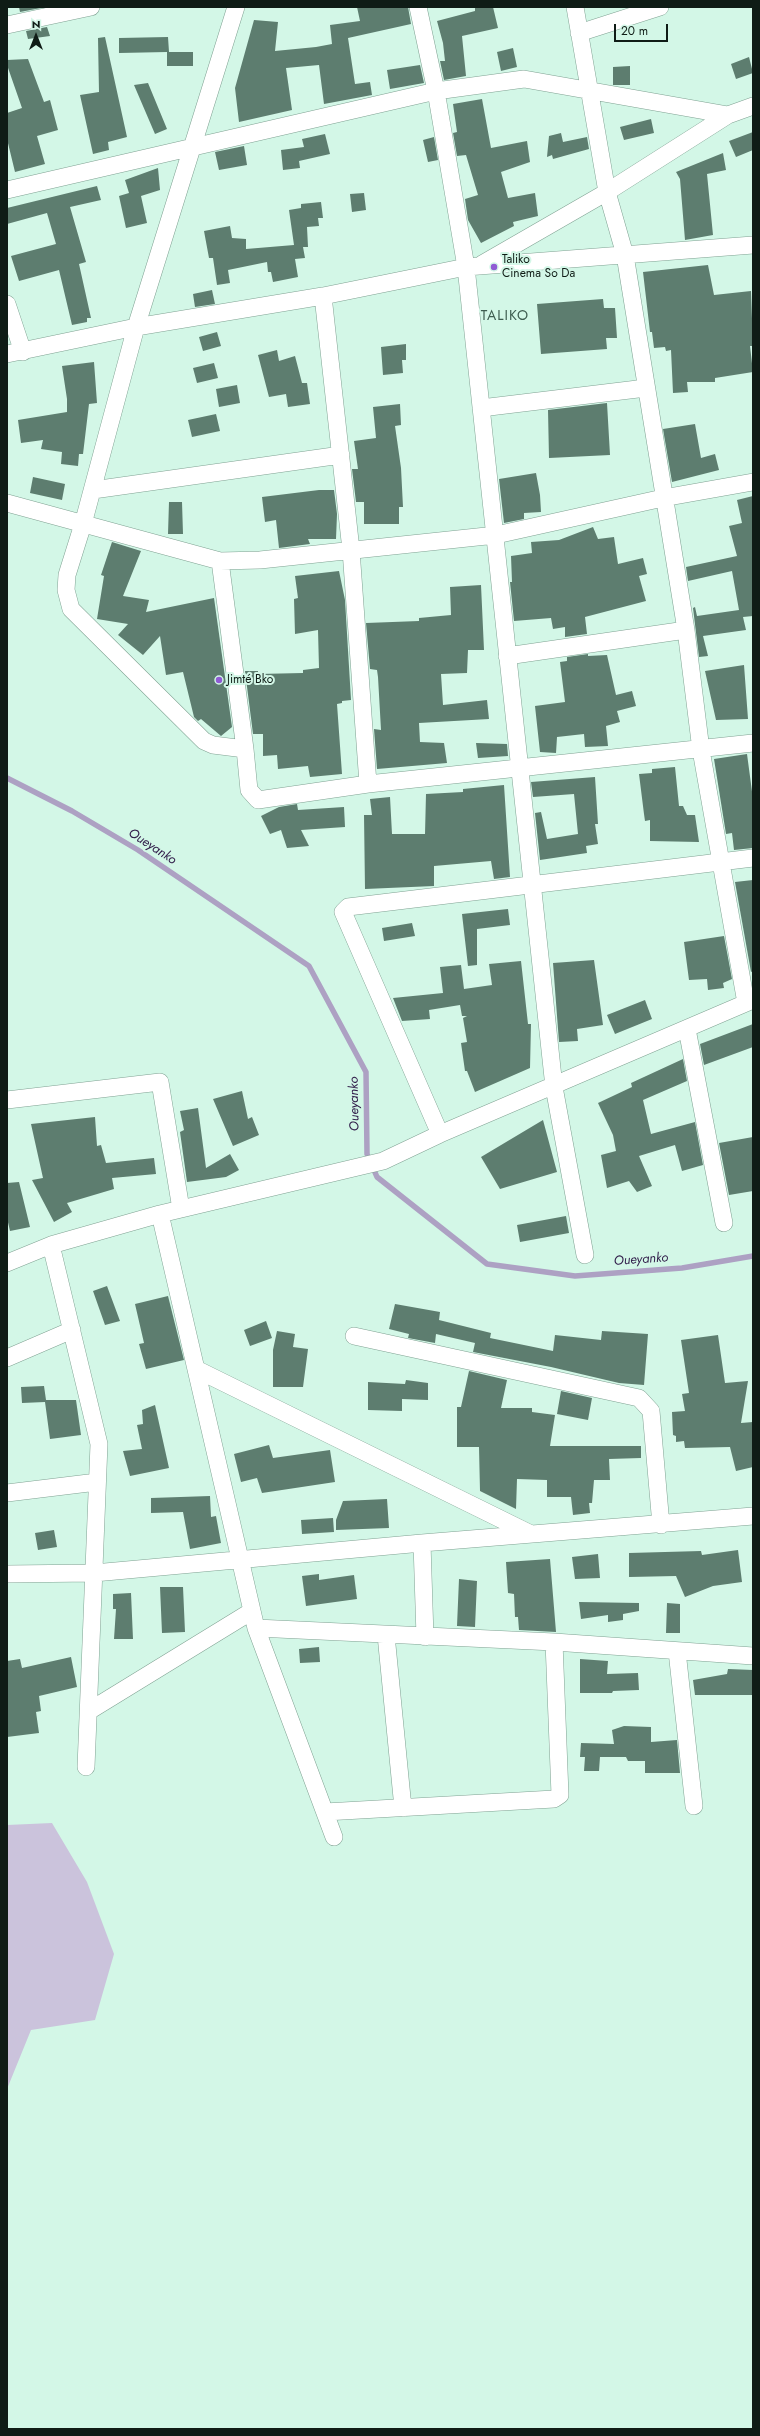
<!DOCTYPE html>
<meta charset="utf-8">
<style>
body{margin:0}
#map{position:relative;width:760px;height:2436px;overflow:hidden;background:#d3f7e7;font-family:Jost,sans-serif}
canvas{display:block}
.frame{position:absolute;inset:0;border:8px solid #0f1c16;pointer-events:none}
.north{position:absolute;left:16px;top:16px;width:40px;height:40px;-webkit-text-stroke:3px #d3f7e7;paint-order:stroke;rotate:0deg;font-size:11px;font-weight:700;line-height:16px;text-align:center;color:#0f1c16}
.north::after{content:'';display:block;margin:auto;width:14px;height:18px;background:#0f1c16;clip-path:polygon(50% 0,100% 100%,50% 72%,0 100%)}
.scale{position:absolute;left:614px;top:24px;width:54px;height:18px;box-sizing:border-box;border:2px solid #0f1c16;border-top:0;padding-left:5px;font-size:12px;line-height:14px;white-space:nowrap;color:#0f1c16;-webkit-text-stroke:3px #d3f7e7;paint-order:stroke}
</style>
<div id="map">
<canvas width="760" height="2436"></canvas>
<div class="frame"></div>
<div class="north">N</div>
<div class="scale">20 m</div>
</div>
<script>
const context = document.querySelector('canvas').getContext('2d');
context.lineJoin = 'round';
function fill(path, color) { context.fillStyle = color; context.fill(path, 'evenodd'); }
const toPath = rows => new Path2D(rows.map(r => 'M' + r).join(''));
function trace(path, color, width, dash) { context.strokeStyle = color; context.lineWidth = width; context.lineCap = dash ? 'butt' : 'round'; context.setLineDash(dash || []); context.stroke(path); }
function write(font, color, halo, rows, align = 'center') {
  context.font = font + ' Jost,sans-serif'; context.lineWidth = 4; context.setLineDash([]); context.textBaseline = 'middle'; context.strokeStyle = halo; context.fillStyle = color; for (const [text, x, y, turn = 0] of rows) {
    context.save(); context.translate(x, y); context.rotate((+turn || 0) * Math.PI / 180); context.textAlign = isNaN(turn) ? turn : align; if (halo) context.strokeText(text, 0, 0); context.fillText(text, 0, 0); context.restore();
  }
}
const green = toPath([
 [52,1823,87,1882,114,1954,95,2020,31,2030,7,2089,7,1825]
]);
const stream = toPath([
 [7,778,72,811,138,850,309,966,366,1072,367,1154,377,1177,487,1264,575,1276,682,1268,753,1256]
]);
const building = toPath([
 [19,7,41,7,41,8,20,12],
 [357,7,408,7,411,24,348,38,355,84,370,82,372,95,324,104,319,65,286,68,292,110,239,122,235,88,254,20,278,22,275,51,316,47,332,44,330,25,360,21],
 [475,7,493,7,498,28,462,36,466,76,444,80,440,61,445,61,443,43,437,21,475,11],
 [47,27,50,36,28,39,26,31],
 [105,37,127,137,108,142,109,150,93,154,80,95,99,92,98,38],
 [168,37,169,52,193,52,193,66,167,66,167,52,119,53,119,38],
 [513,48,517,67,501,71,497,52],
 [749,57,753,73,736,79,731,64],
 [28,59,44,102,50,100,58,130,37,136,45,164,15,172,7,139,7,113,22,108,7,65,7,60],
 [420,65,424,83,390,89,387,70],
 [630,66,630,85,613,85,613,67],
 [148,83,167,129,155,134,134,85],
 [482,99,491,148,527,141,530,162,501,172,508,198,535,193,538,216,513,222,514,226,481,243,468,220,465,199,478,195,466,155,457,156,453,133,457,132,453,104],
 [651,119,654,133,624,140,620,127],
 [753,132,753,150,736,157,729,141],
 [561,133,563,142,587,137,589,149,553,159,552,155,547,157,549,136],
 [325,134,330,154,299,161,300,168,283,170,281,150,304,147,302,139],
 [434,137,438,160,428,162,423,140],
 [244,146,247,165,219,170,215,152],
 [723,153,726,170,707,174,713,235,685,240,680,179,676,172],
 [158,168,160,190,141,196,147,223,126,228,119,196,129,193,125,180],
 [97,186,101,200,70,207,86,262,79,264,91,318,87,318,87,322,72,325,59,270,19,281,11,256,56,244,47,213,7,224,7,208],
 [364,193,366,210,352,212,350,194],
 [321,202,323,218,318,218,319,226,307,227,308,247,303,247,305,258,295,259,298,277,273,282,271,272,268,272,267,262,228,270,230,283,217,285,213,258,209,258,204,231,230,226,232,238,246,239,246,249,294,245,289,210,301,208,301,204],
 [708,265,714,295,751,291,753,346,750,346,753,372,715,378,715,382,687,382,688,392,673,393,671,350,666,351,665,347,654,348,652,332,650,332,643,272],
 [212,290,215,304,195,307,193,294],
 [603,299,604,308,615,308,617,338,606,338,607,349,541,354,537,304],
 [217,332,221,346,203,351,199,337],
 [406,344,406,360,402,360,403,373,383,375,381,347],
 [277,350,279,361,295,356,302,383,307,383,310,404,288,407,286,394,269,397,258,355],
 [94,362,97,403,89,404,83,454,79,454,78,466,61,464,62,452,41,449,43,440,21,443,18,420,67,412,67,399,62,366],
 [214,363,218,378,197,383,193,368],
 [237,385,240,403,219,407,216,389],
 [607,403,610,455,549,458,548,410],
 [400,404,401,425,395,426,401,468,403,507,399,507,399,524,364,524,364,502,356,502,352,469,358,469,354,441,376,438,373,407],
 [216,414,220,431,192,437,188,420],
 [695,424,701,458,715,454,719,470,672,482,663,429],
 [536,473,540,495,541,512,524,513,524,519,504,523,499,479],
 [33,477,65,484,62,500,30,493],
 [319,490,334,490,337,514,336,539,308,539,310,544,279,548,276,520,265,522,262,497],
 [753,496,753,616,743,617,746,630,703,636,708,656,699,657,693,608,695,607,697,616,739,610,732,571,688,581,686,567,737,556,729,526,742,523,737,500],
 [169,502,182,502,183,534,168,534],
 [593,527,598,539,614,537,618,564,643,558,647,574,639,576,646,601,585,617,587,634,565,637,565,627,553,629,551,618,514,621,510,582,512,582,511,556,532,553,531,542,559,540],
 [112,542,141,551,123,596,149,600,146,612,214,598,232,727,221,736,201,719,198,721,194,717,183,672,166,675,160,636,143,655,118,635,128,624,97,619,104,576,101,575],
 [339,571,345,600,351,700,342,701,342,703,337,704,342,774,310,777,308,766,278,769,277,755,263,756,263,734,253,734,245,671,258,671,258,674,303,673,303,670,319,668,318,630,295,634,294,599,298,598,295,576],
 [481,585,484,650,468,650,467,673,441,674,443,705,487,700,489,719,419,723,420,742,444,743,447,763,377,769,374,729,381,730,378,677,377,670,370,669,366,623,419,621,419,618,451,615,450,587],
 [588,654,588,656,607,655,616,695,632,691,636,706,617,711,620,722,606,726,608,746,585,747,584,734,557,737,556,753,540,752,535,706,565,702,560,662,567,661,567,657],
 [744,665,748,719,716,720,705,671],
 [476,743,507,744,508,756,478,758],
 [747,754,753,799,753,848,734,850,732,833,726,834,714,759],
 [675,767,679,806,683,806,687,815,695,815,699,842,650,841,650,820,645,821,644,814,639,774,652,773,652,769],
 [595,777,598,824,595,824,598,844,586,846,587,853,540,860,535,813,541,812,547,839,578,834,574,794,533,797,531,782],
 [504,785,510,877,494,879,491,861,434,866,434,886,365,889,364,815,372,815,370,799,390,797,392,834,425,834,426,794,463,792,463,789],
 [297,804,298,810,344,807,345,827,301,830,309,846,287,848,281,830,270,834,261,816,279,807],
 [753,880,753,971,751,972,735,882],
 [508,909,510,925,477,929,477,965,468,966,462,914],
 [412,923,415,936,384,941,382,928],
 [724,936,732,979,723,983,724,988,708,990,707,979,689,980,684,942],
 [594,960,603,1025,577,1029,578,1041,559,1042,553,963],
 [521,961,528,1024,531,1024,530,1068,475,1092,467,1071,465,1071,461,1043,467,1042,463,1018,467,1016,462,1016,460,1005,429,1010,430,1019,402,1021,393,998,443,993,440,967,461,965,464,989,492,985,489,964],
 [645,1000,652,1019,615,1034,607,1015],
 [753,1024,753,1047,704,1065,700,1044],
 [683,1059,687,1081,643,1100,651,1134,695,1122,703,1165,682,1171,675,1145,639,1156,652,1186,637,1192,629,1181,607,1188,601,1155,616,1151,613,1135,598,1103,632,1087,631,1083],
 [242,1091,248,1119,252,1117,259,1135,233,1146,213,1099],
 [198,1108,206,1168,230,1154,239,1170,226,1177,187,1182,180,1132,184,1130,180,1111],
 [95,1117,97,1146,101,1145,106,1163,154,1158,156,1174,112,1178,114,1189,67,1203,72,1212,54,1222,32,1180,43,1178,31,1124],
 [543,1120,557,1172,500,1189,481,1157],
 [753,1137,753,1191,729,1195,719,1143],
 [19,1182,30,1227,10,1231,7,1218,7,1183],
 [566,1216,569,1233,520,1242,517,1225],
 [107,1286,120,1321,105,1325,93,1291],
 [168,1296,184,1360,146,1369,139,1344,144,1343,135,1304],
 [395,1304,440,1312,439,1320,491,1333,490,1338,553,1351,555,1335,601,1340,602,1331,648,1334,644,1385,619,1383,551,1367,473,1352,475,1343,436,1334,435,1343,408,1338,409,1334,389,1329],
 [266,1321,272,1338,250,1346,244,1330],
 [277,1331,295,1334,293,1347,308,1349,303,1387,273,1387,273,1350],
 [718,1335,725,1383,748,1381,741,1423,753,1422,753,1467,736,1471,730,1447,685,1448,684,1441,676,1442,676,1436,673,1435,672,1412,685,1411,682,1394,689,1393,681,1340],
 [469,1371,507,1380,501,1408,532,1408,532,1412,555,1415,550,1446,641,1446,641,1458,609,1459,610,1480,594,1480,592,1503,589,1503,590,1513,573,1515,571,1497,547,1497,547,1480,517,1479,516,1509,480,1491,479,1447,457,1447,457,1407,461,1407],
 [406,1380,428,1383,428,1400,402,1399,402,1411,368,1410,368,1382,405,1384],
 [44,1386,46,1400,76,1400,81,1435,50,1439,45,1402,22,1403,21,1387],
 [561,1391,592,1398,588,1420,557,1414],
 [155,1405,169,1468,130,1476,123,1451,142,1449,137,1425,143,1424,142,1410],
 [269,1445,273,1458,330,1450,335,1482,262,1493,257,1478,241,1482,234,1454],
 [210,1496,211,1517,216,1516,221,1543,190,1549,183,1512,151,1513,151,1498],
 [387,1499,389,1528,336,1530,336,1520,343,1501],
 [333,1518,334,1532,302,1534,301,1520],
 [54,1530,57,1547,38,1550,35,1533],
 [738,1550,742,1582,713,1586,685,1597,676,1576,629,1577,629,1553,701,1551,702,1555],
 [598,1554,600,1578,575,1579,572,1557],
 [550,1559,556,1632,519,1630,518,1617,515,1617,514,1594,508,1593,506,1562],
 [319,1574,319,1580,354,1575,357,1599,306,1606,302,1576],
 [459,1579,477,1581,475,1627,457,1626],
 [160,1587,183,1587,185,1632,162,1633],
 [131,1593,133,1639,114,1639,116,1609,113,1609,113,1594],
 [579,1602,639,1603,639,1611,623,1614,623,1620,608,1622,608,1615,581,1619],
 [667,1603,680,1604,680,1633,666,1633],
 [319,1647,320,1662,300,1663,299,1649],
 [71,1657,77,1687,39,1696,41,1711,36,1712,39,1733,7,1737,7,1661,20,1659,22,1668],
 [580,1659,608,1661,607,1674,638,1673,639,1690,613,1691,612,1693,580,1693],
 [728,1669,753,1670,753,1695,695,1695,693,1680,727,1674],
 [624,1726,651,1727,651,1742,677,1740,680,1773,645,1773,645,1761,628,1761,626,1757,600,1757,599,1771,584,1771,585,1757,580,1757,581,1743,614,1744,612,1730]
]);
const minor = toPath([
 [236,7,136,327,83,524,67,575,66,590,71,609,204,741,213,745,245,749],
 [418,7,436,91,466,267,554,1087,585,1255],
 [575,7,607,192,625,255,686,630,701,750,746,1003],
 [7,25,91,7],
 [579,33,660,7],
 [7,190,436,91,524,79,728,115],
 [482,264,607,192,728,115,753,106],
 [323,296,351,550,368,784],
 [7,304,23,352],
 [7,354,136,327,323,296,466,267,753,245],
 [481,408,646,388],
 [93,490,341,455],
 [7,503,220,561,260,560,496,535,663,498,753,482],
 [220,561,245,749,249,790,258,800,368,784,753,743],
 [507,656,686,630],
 [687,1029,724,1223],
 [7,1100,160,1082,181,1209],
 [440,1134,343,912,348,907,753,858],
 [160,1214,256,1628,334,1837],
 [51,1245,99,1444,86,1767],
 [7,1263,51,1245,160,1214,383,1161,440,1134,753,1000],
 [354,1336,639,1398,651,1411,661,1525],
 [7,1358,72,1330],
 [196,1369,531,1534],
 [7,1493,97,1482],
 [422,1543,425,1637],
 [7,1574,94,1573,422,1543,753,1516],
 [256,1628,554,1642,753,1656],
 [386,1635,403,1808],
 [677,1651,694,1806],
 [89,1711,252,1611],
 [325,1812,554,1799,560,1795,554,1642]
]);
const markers = [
 [494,267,4,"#905bd4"],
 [219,680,4,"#905bd4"]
];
const poiNames = [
 ["Taliko",502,260],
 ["Cinema So Da",502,274],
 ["Jimté Bko",227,680]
];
const waterNames = [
 ["Oueyanko",152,847,33],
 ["Oueyanko",355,1104,-91],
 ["Oueyanko",641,1260,-4]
];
const quarterNames = [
 ["TALIKO",505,317]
];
fill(green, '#cbc3dc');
trace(stream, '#ada1c3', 5.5);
fill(building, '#5d7d6f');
trace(minor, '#80a293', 18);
trace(minor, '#fff', 17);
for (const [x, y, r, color] of markers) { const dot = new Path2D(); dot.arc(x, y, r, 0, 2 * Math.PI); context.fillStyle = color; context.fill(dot); trace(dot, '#d3f7e7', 1.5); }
write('12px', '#0f1c16', '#d3f7e7', poiNames, 'left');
write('italic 13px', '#33204c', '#d3f7e7', waterNames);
context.letterSpacing = '1px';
write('14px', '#3e5d50', '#d3f7e7', quarterNames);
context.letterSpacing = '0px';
</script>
